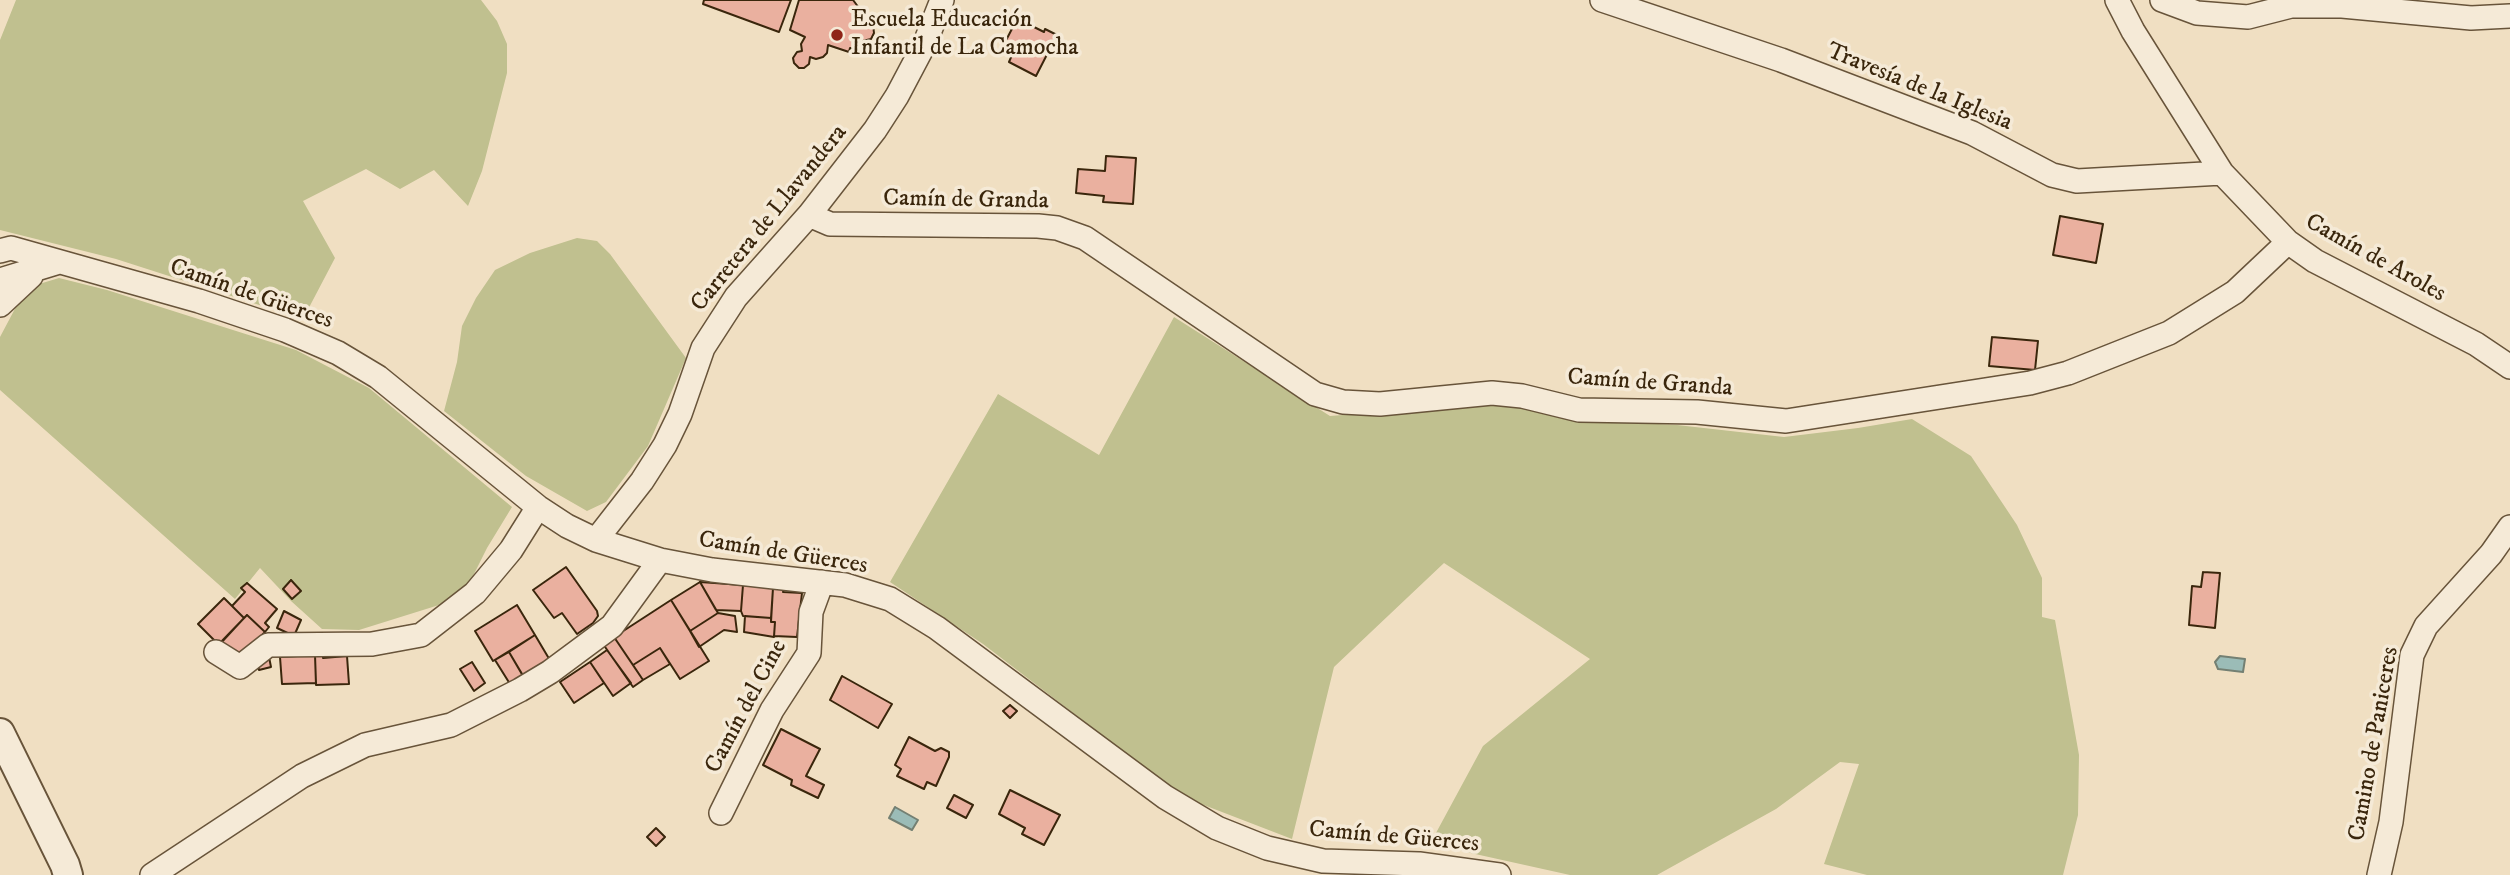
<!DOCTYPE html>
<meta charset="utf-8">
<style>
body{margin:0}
canvas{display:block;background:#f0dfc2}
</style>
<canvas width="2510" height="875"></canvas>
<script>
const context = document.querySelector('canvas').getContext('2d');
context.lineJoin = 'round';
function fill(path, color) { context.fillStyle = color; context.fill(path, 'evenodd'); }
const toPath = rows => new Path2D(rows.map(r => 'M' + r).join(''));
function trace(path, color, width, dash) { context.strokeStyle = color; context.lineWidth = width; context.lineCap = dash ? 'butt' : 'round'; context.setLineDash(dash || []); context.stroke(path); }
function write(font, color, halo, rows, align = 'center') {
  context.font = font + ' "IM FELL DW Pica",serif'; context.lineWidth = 7; context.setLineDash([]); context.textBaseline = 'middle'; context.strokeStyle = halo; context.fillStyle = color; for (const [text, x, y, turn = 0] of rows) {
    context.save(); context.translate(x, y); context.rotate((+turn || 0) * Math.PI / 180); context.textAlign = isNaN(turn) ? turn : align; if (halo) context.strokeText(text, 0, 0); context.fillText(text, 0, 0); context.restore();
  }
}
const green = toPath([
 [16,0,481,0,497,21,507,44,507,73,482,171,468,206,434,170,400,189,366,169,303,201,335,258,303,319,116,259,0,230,0,40],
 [577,238,597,241,610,254,686,358,648,446,606,502,587,511,526,476,444,411,457,362,462,326,476,298,495,270,530,253],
 [59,278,107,290,296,350,369,388,512,507,487,548,468,586,439,605,359,630,322,629,291,601,260,568,235,599,0,390,0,337,26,288],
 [1174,317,1330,416,1493,403,1582,420,1677,425,1784,437,1858,428,1912,419,1971,456,2017,525,2042,578,2042,617,2055,620,2079,755,2078,815,2063,875,1867,875,1824,864,1859,764,1840,762,1776,809,1657,875,1570,875,1430,844,1483,746,1590,659,1444,563,1334,667,1292,839,1183,797,983,644,890,582,998,394,1099,455]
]);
const water = toPath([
 [2220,656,2245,659,2243,672,2218,669,2215,662,2220,656],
 [895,807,918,820,912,830,889,818,895,807]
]);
const building = toPath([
 [704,0,791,0,779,32,703,4,704,0],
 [799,0,853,0,859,8,858,14,853,18,861,22,867,20,873,25,874,33,871,39,858,42,856,48,850,48,849,52,828,45,827,53,823,57,816,59,810,57,809,64,804,68,799,68,794,63,793,58,797,52,802,51,801,44,805,37,790,30,799,0],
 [1015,23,1025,28,1028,24,1044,32,1045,29,1057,35,1036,76,1009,62,1012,55,1001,50,1015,23],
 [1106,156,1136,158,1133,204,1103,202,1104,196,1076,193,1078,169,1105,171,1106,156],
 [2060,216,2103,224,2096,263,2053,255,2060,216],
 [1992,337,2038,341,2035,370,1989,366,1992,337],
 [566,567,597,611,598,616,593,623,577,634,562,613,554,618,533,590,566,567],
 [2203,572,2220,573,2215,628,2189,625,2192,586,2201,587,2203,572],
 [291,580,301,591,292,599,283,589,291,580],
 [700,582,743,585,741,611,716,610,700,582],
 [700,582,718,613,690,631,671,600,700,582],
 [247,583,277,609,265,623,269,627,265,632,247,615,244,618,232,606,245,592,241,588,247,583],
 [743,585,773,588,771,618,743,616,741,611,743,585],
 [773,588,784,589,783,592,802,593,797,637,774,636,775,622,771,622,773,588],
 [224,598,244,618,219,645,198,624,224,598],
 [671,600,709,661,680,679,660,648,633,665,614,637,671,600],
 [517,605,535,635,493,661,475,631,517,605],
 [284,611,301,620,294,636,277,628,284,611],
 [718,613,735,616,737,632,724,630,699,647,690,631,718,613],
 [247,615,265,632,238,660,220,643,247,615],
 [745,616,771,618,771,622,775,622,774,637,744,632,745,616],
 [535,635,551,662,525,679,509,652,535,635],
 [614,637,643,680,633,687,603,644,614,637],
 [660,648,670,664,643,680,633,665,660,648],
 [607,650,631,683,613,696,590,662,607,650],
 [268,652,271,667,259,670,256,656,268,652],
 [509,652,523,676,510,684,495,660,509,652],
 [323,654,323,658,347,656,349,684,316,685,315,655,323,654],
 [315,655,316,683,282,684,280,657,315,655],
 [472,662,485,683,474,691,460,669,472,662],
 [590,662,604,683,574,703,560,682,590,662],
 [842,676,892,704,878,728,830,700,842,676],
 [1010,705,1017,711,1010,718,1003,711,1010,705],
 [781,729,820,749,806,776,824,785,818,798,791,785,792,780,763,765,781,729],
 [909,737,935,751,941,748,949,752,949,757,936,786,927,782,924,789,897,776,901,769,895,765,909,737],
 [1010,790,1060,815,1044,845,1022,834,1025,828,999,814,1010,790],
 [954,795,973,805,966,818,947,808,954,795],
 [656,828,665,837,656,846,647,837,656,828]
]);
const minor = toPath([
 [1602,0,1781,60,1972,133,2052,175,2077,181,2222,173],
 [2117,0,2133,31,2222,173,2288,242,2315,261,2476,344,2510,367],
 [2162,0,2197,13,2248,17,2291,6,2342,6,2471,18,2510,16],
 [809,215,830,224,1038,226,1057,228,1085,238,1315,394,1343,402,1380,404,1492,393,1522,396,1579,410,1697,412,1786,421,2030,383,2068,373,2169,333,2235,292,2288,242],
 [0,251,11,248,199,301,285,330,338,353,378,377,538,507,567,526,596,540,660,560,712,570,845,585,890,599,937,628,1165,797,1217,828,1267,848,1323,861,1419,864,1499,875],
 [0,280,59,262],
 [0,305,31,276],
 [596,540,642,481,665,445,680,414,703,348,736,297,809,215,875,130,897,96,925,43,942,0],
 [216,652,240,667,268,645,372,644,421,635,475,593,511,550,538,507],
 [721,813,772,710,809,653,811,612,822,582],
 [152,875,302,776,365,745,451,725,520,690,550,672,612,626,660,560],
 [2379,875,2391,822,2412,655,2426,626,2491,554,2510,527]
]);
const tertiary = toPath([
 [0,733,65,865,68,875]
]);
const markers = [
 [837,35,7,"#8f2418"]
];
const poiNames = [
 ["Escuela Educación",851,21],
 ["Infantil de La Camocha",851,49]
];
const streetNames = [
 ["Travesía de la Iglesia",1919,88,22],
 ["Camín de Granda",966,201,1],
 ["Carretera de Llavandera",770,219,-51],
 ["Camín de Aroles",2375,259,29],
 ["Camín de Güerces",251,295,19],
 ["Camín de Granda",1650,384,4],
 ["Camín de Güerces",783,554,9],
 ["Camín del Cine",747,707,-62],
 ["Camino de Paniceres",2375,744,-80],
 ["Camín de Güerces",1394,838,5]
];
fill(green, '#c0c08f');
fill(water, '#9bbcb7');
trace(water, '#748073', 2);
fill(building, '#eab09f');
trace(building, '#3a260c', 2);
trace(minor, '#68543a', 26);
trace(tertiary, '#68543a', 32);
trace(minor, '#f5ead7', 23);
trace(tertiary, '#f5ead7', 28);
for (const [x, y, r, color] of markers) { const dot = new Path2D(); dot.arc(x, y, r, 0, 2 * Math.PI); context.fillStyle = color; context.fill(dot); trace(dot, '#f5ead7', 2.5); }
write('24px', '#3a260c', '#f5ead7', poiNames, 'left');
write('24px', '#3a260c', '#f5ead7', streetNames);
</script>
